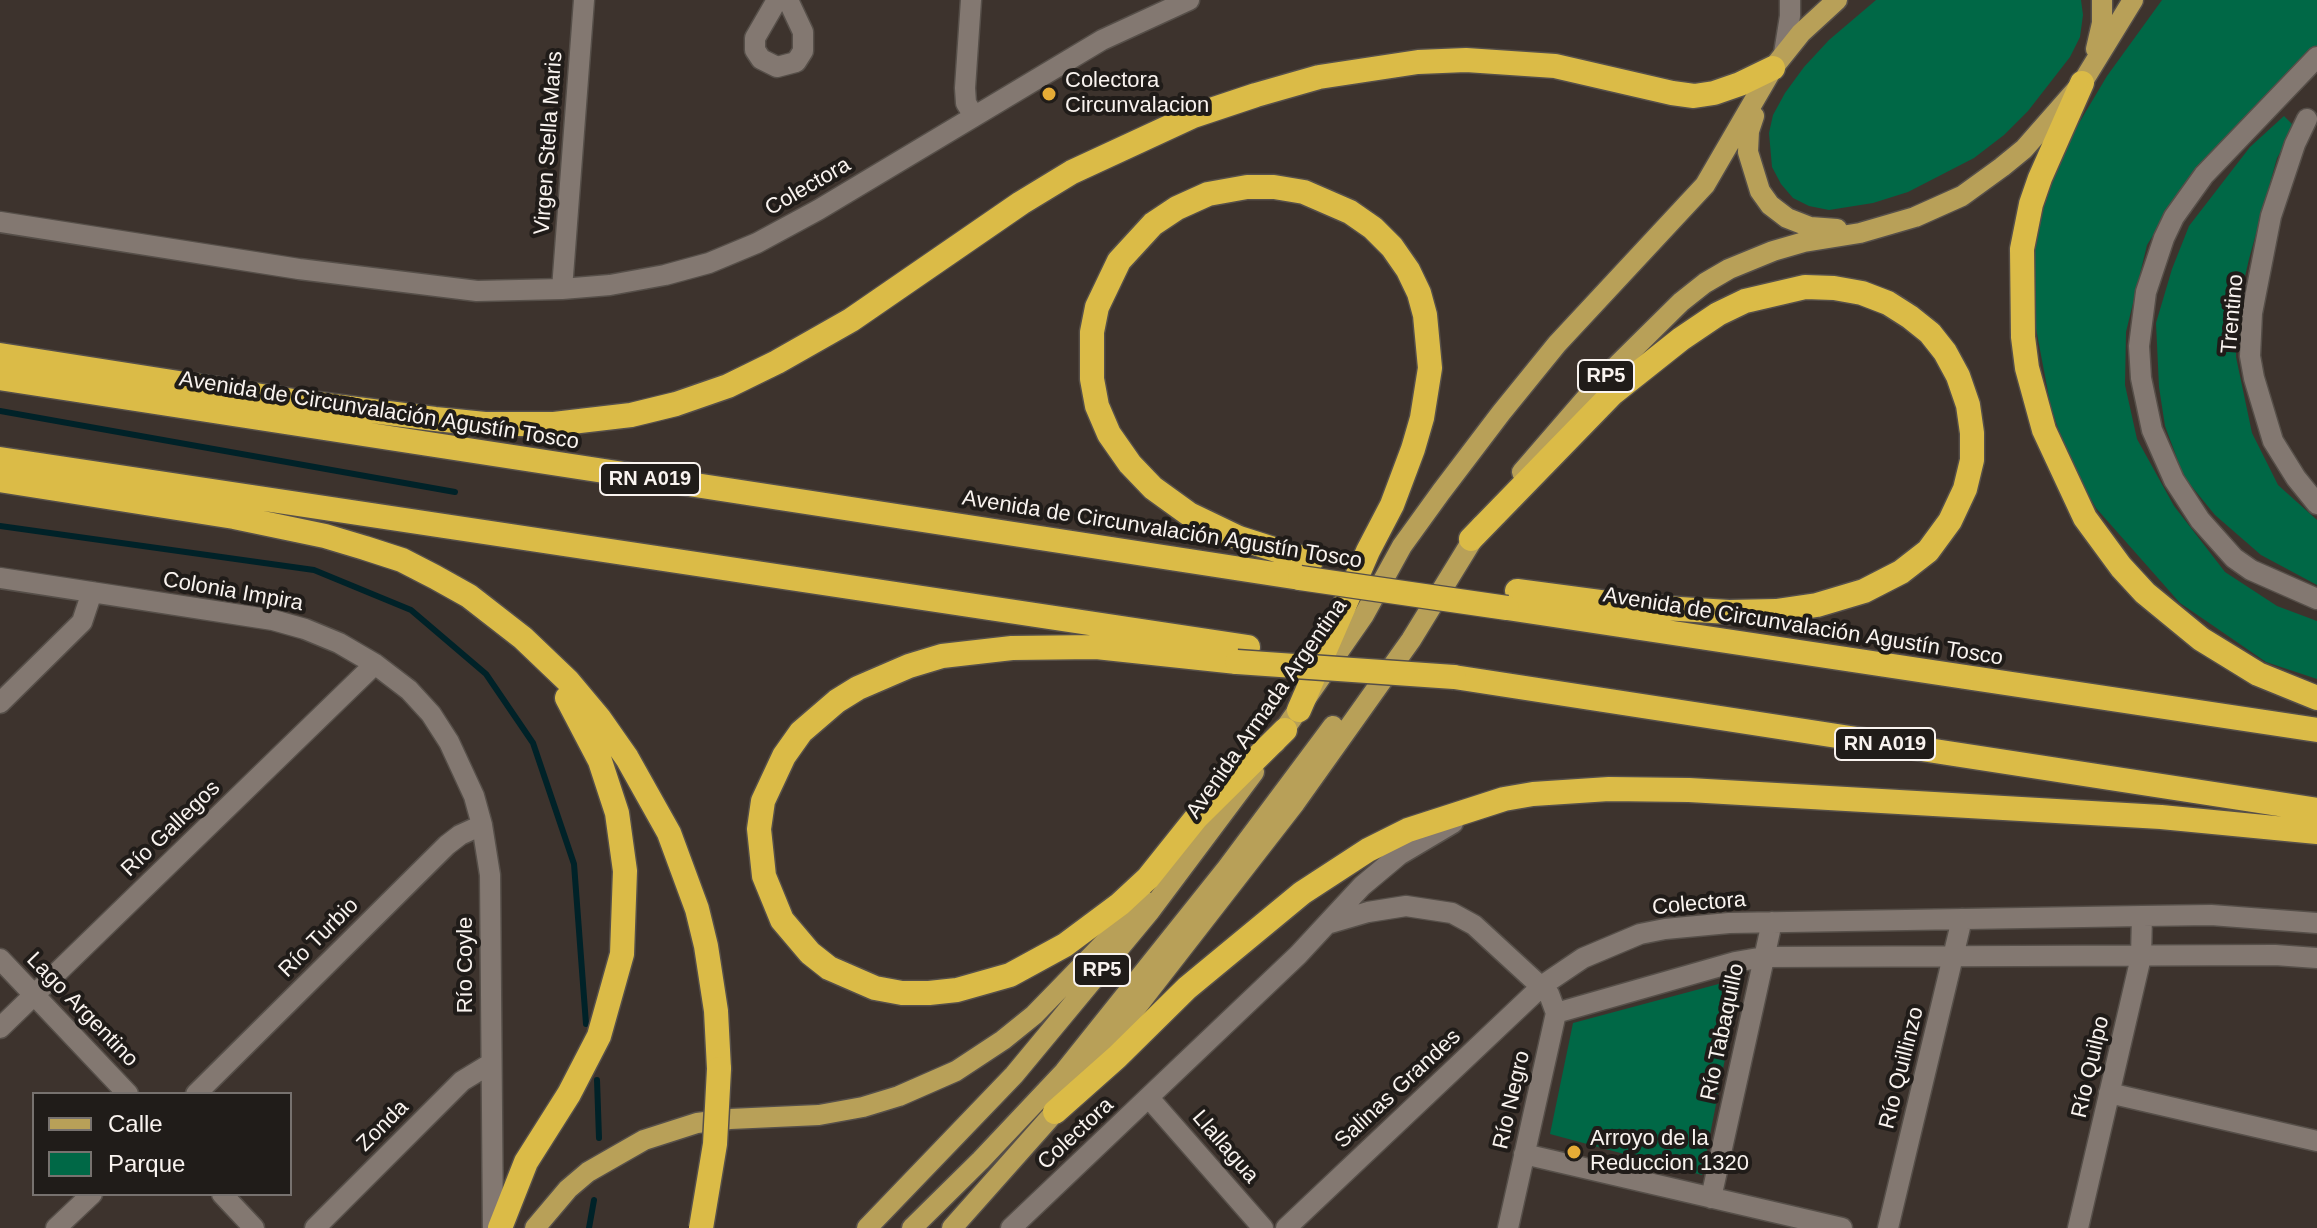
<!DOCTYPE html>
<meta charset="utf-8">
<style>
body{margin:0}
#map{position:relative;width:2317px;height:1228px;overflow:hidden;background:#3d332d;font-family:Helvetica,sans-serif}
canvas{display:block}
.legend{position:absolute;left:32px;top:1092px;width:260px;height:104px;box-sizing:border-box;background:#201c19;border:2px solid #77726f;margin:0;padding:10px 14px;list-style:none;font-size:24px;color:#f9f3ef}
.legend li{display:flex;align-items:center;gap:16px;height:40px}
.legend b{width:40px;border:2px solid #77726f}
</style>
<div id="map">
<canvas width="2317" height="1228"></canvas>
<ul class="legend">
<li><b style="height:10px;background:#b8a058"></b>Calle</li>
<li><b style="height:22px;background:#006846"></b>Parque</li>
</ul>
</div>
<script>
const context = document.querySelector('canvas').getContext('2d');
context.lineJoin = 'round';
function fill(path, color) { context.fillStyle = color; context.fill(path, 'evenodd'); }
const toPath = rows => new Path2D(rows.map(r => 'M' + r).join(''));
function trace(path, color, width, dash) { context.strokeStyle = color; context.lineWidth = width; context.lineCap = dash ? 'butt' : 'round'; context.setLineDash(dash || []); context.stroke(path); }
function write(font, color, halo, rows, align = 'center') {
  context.font = font + ' Helvetica,sans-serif'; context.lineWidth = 8; context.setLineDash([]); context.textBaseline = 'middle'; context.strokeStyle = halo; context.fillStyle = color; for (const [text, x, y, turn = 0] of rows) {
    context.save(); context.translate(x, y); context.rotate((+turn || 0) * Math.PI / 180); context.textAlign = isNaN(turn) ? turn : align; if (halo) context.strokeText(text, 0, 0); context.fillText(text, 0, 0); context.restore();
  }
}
const green = toPath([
 [1876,0,2081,0,2083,15,2080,37,2070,57,2028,111,2004,135,1974,158,1908,192,1873,203,1829,210,1809,206,1793,198,1781,184,1772,167,1769,133,1773,115,1785,93,1804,67,1829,40],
 [2162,0,2317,0,2317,48,2187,181,2147,245,2126,332,2125,385,2137,439,2174,506,2225,572,2277,606,2317,621,2317,679,2266,662,2180,603,2096,508,2070,462,2051,408,2031,302,2033,254,2044,191,2073,133,2107,76],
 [2284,116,2295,127,2277,158,2249,259,2236,315,2236,357,2252,433,2278,485,2317,520,2317,585,2261,555,2215,515,2184,477,2165,426,2159,387,2156,323,2172,269,2189,226,2250,147],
 [1741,978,1702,1175,1550,1134,1573,1023]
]);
const stream = toPath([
 [0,411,455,492],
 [0,526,314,570,411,610,486,674,533,743,574,864,586,1024],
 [597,1080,599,1138],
 [589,1228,594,1200]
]);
const minor = toPath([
 [777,0,755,38,755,50,761,59,777,67,796,62,803,51,803,32,788,0],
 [971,0,965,88,966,103,974,116],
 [1784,53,1790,16,1790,0],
 [2317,57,2204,175,2174,217,2164,238,2146,292,2139,346,2141,378,2152,430,2174,480,2200,520,2234,558,2251,570,2317,599],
 [2307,119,2295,144,2271,216,2252,313,2250,356,2254,378,2273,441,2296,478,2317,504],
 [0,222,299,269,477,291,562,289,610,285,665,275,709,263,757,243,818,210,1102,40,1189,0],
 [562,289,584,0],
 [0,578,273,620,305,629,339,643,375,664,409,690,431,714,449,742,474,796,482,825,490,875,493,1228],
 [0,703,82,622,92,592],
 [1327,924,1368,912,1406,906,1452,913,1474,925,1549,994,1556,1013,1508,1228],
 [0,959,128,1094],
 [1556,1013,1735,962,1764,957,2275,955,2317,958],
 [0,1028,375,664],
 [2109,1093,2317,1141],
 [196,1094,447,845,460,835,482,825],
 [1149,1098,1263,1228],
 [1524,1154,1842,1228],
 [222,1194,254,1228],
 [1711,1198,1772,922],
 [56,1228,92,1194],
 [315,1228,462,1081,490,1064],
 [1011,1228,1298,955,1362,886,1399,855,1453,823],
 [1286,1228,1543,985,1583,958,1640,934,1665,929,1729,923,2142,916,2211,915,2317,923],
 [1888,1228,1962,919],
 [2078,1228,2141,957,2142,916]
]);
const major = toPath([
 [2096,49,2102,23,2102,0],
 [1754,116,1749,131,1748,152,1760,191,1770,205,1787,218,1810,227,1837,229],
 [1522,472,1599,383,1681,302,1705,283,1729,269,1773,251,1804,242,1860,233,1915,217,1962,196,2002,167,2024,149,2082,83,2133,0],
 [1275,743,1364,615,1402,546,1441,492,1501,413,1557,344,1705,185,1773,68,1801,33,1837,0],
 [535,1228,568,1189,588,1172,644,1140,697,1123,730,1119,819,1115,863,1107,899,1096,956,1071,1003,1040,1034,1015,1145,901],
 [867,1228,1014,1075,1150,911,1254,772],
 [912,1228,981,1160,1064,1072,1227,868,1333,726],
 [952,1228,1055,1112,1295,803,1411,640,1481,526]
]);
const highway = toPath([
 [2082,83,2040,178,2031,204,2022,249,2023,337,2027,368,2044,430,2085,518,2121,567,2145,593,2201,639,2232,658,2258,674,2317,698],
 [0,355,294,401,435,419,485,424,554,424,631,415,676,404,728,386,777,362,851,320,1021,203,1072,172,1193,116,1256,95,1319,77,1418,62,1466,60,1555,66,1672,93,1694,96,1714,93,1740,84,1773,68],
 [0,378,1300,578],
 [0,459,1248,647],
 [0,480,234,517,325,536,365,548,402,560,435,577,469,596,523,638,568,681,599,718,627,758,669,833,697,909,706,946,716,1011,719,1069],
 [1471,539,1613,393,1681,339,1718,314,1745,301,1805,287,1834,288,1862,293,1888,303,1910,317,1930,333,1945,352,1958,376,1968,405,1972,433,1972,460,1965,489,1950,521,1928,551,1901,572,1864,591,1817,605,1776,611,1729,612,1630,606,1517,591],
 [1507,608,2317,730],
 [1237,662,1096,647,1012,648,942,656,909,666,858,688,837,701,801,732,784,756,763,801,759,829,764,876,782,920,810,953,829,968,875,988,902,993,929,993,957,990,1010,975,1065,945,1120,904,1148,878,1196,818,1285,730],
 [1454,677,2317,810],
 [1299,710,1368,551,1392,505,1413,449,1422,418,1430,368,1425,315,1419,293,1408,270,1392,247,1373,228,1350,212,1304,192,1274,187,1247,187,1208,194,1177,208,1153,224,1119,261,1097,307,1092,332,1092,379,1097,406,1109,434,1130,464,1153,488,1189,514,1239,538,1311,561],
 [1055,1112,1117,1057,1187,988,1302,893,1368,850,1408,830,1504,799,1533,794,1609,789,1689,790,2161,817,2317,832],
 [500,1228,526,1162,569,1094,599,1036,622,954,625,871,617,813,600,761,567,698]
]);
const highwayBridge = toPath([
 [1300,578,1507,608],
 [1237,662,1454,677],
 [701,1228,715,1144,719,1069]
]);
const markers = [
 [1049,94,8,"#e6ac36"],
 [1574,1152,8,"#e6ac36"]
];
const shields = [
 [1606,376,56],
 [650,479,100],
 [1885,744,100],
 [1102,970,56]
];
const shieldNames = [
 ["RP5",1606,376],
 ["RN A019",650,479],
 ["RN A019",1885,744],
 ["RP5",1102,970]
];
const poiNames = [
 ["Colectora",1065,81],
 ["Circunvalacion",1065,106],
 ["Arroyo de la",1590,1139],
 ["Reduccion 1320",1590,1164]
];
const streetNames = [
 ["Virgen Stella Maris",549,143,-86],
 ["Colectora",808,187,-30],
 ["Trentino",2233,314,-85],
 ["Avenida de Circunvalación Agustín Tosco",379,411,9],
 ["Avenida de Circunvalación Agustín Tosco",1162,530,9],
 ["Colonia Impira",233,592,10],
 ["Avenida de Circunvalación Agustín Tosco",1803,627,9],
 ["Avenida Armada Argentina",1267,709,-55],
 ["Río Gallegos",171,829,-44],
 ["Colectora",1699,904,-5],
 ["Río Turbio",319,938,-45],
 ["Río Coyle",466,965,-90],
 ["Lago Argentino",82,1010,46],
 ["Río Tabaquillo",1723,1032,-78],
 ["Río Quilpo",2091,1067,-77],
 ["Río Quillinzo",1902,1068,-76],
 ["Salinas Grandes",1398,1089,-43],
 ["Río Negro",1512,1100,-77],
 ["Zonda",383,1126,-45],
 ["Colectora",1076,1134,-43],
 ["Llallagua",1225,1147,49]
];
fill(green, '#006846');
trace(stream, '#002228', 6);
trace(minor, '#564f49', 23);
trace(major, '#564f49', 23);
trace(highway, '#564f49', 27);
trace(minor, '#837871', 20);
trace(major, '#b8a058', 20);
trace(highway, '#dbbb47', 24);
trace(highwayBridge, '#564f49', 27, []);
trace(highwayBridge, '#dbbb47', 24);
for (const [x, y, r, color] of markers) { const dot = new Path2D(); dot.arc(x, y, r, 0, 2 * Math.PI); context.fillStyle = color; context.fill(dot); trace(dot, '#201c19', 3); }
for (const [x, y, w] of shields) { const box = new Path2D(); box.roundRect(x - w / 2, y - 16, w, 32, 6); context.fillStyle = '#201c19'; context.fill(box); trace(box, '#f9f3ef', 2); }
write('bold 20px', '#f9f3ef', null, shieldNames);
write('22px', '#f9f3ef', '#201c19', poiNames, 'left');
write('22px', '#f9f3ef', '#201c19', streetNames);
</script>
